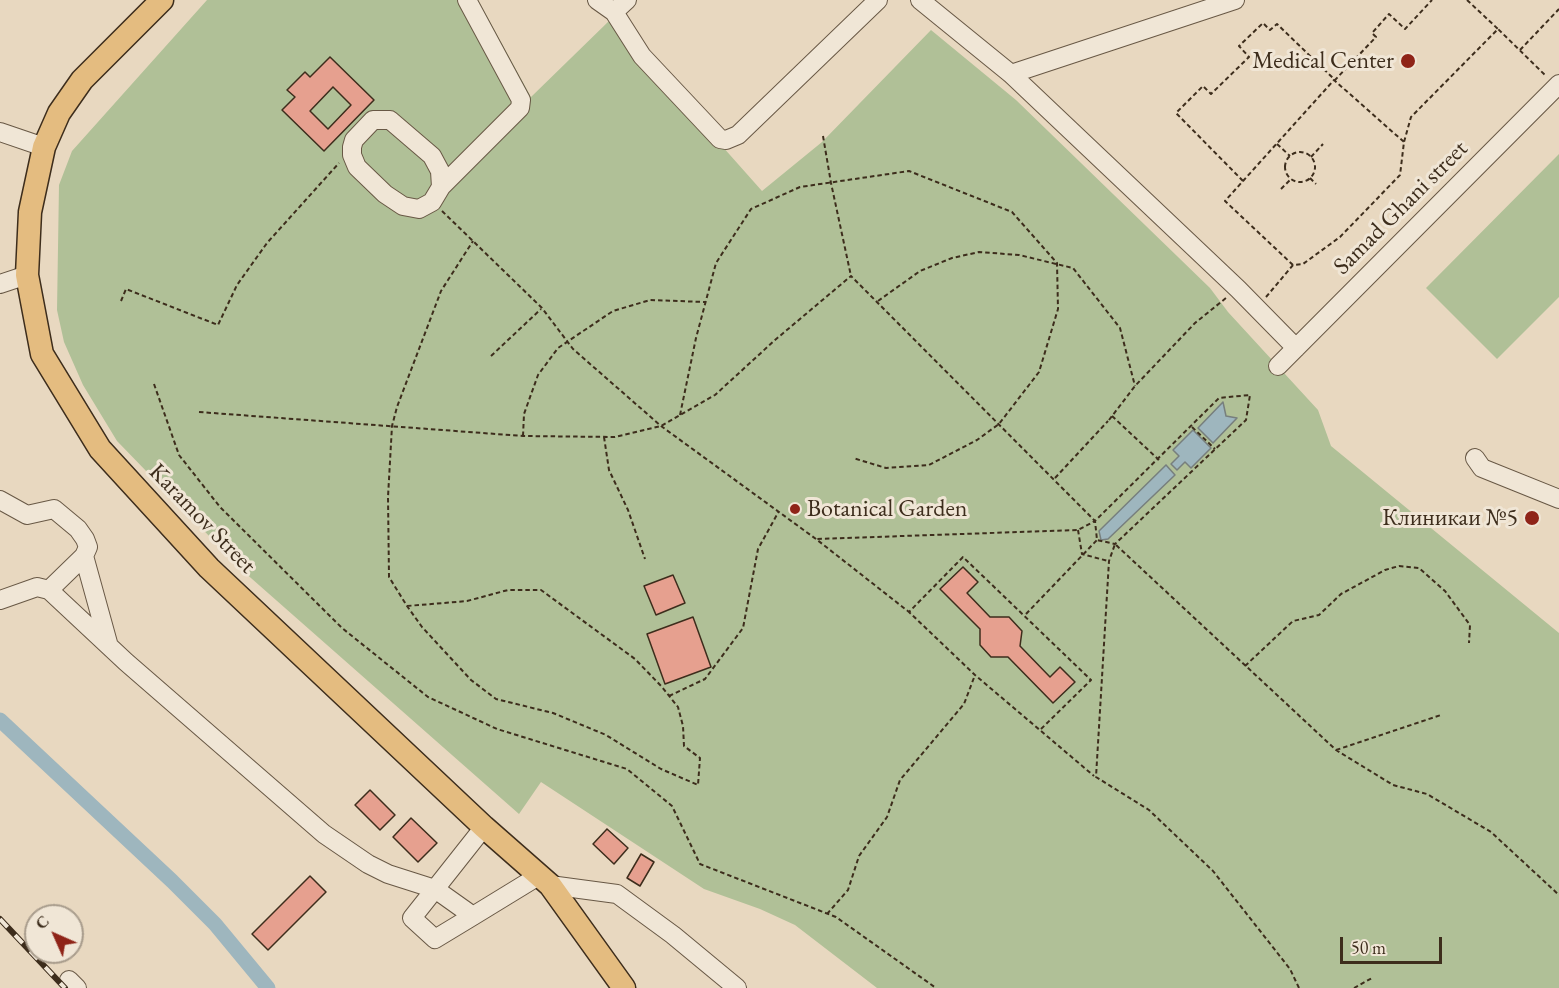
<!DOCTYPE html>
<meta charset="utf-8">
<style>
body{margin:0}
#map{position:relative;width:1559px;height:988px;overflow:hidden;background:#e8d8c0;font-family:"EB Garamond",serif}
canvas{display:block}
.north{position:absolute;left:24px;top:904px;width:60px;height:60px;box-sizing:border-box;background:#f0e6d6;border:2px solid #a89c8c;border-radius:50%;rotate:315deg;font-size:16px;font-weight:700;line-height:24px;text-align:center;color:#3d2d1c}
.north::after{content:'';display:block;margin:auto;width:21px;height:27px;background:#8f2418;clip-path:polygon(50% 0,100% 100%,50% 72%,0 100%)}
.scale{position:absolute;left:1340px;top:937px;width:102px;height:27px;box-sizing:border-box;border:3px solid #3d2d1c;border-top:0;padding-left:8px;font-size:18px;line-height:21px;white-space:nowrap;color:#3d2d1c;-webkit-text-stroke:4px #f0e6d6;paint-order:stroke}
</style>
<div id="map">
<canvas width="1559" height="988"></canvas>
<div class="north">С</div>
<div class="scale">50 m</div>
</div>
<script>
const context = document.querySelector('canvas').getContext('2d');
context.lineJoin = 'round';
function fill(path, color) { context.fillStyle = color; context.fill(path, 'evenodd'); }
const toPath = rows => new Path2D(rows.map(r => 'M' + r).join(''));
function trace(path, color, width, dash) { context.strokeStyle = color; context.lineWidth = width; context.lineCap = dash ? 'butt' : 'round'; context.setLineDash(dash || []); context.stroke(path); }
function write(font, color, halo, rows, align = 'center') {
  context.font = font + ' "EB Garamond",serif'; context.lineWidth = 6; context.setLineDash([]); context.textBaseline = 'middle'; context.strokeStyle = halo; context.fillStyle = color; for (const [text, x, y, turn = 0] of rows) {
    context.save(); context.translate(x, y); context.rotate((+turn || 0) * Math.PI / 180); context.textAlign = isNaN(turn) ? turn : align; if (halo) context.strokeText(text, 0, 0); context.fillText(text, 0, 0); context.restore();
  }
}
const green = toPath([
 [207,0,478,0,531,97,610,20,762,191,822,142,931,30,1016,100,1210,288,1228,312,1318,410,1331,446,1559,633,1559,988,877,988,795,925,760,909,704,889,541,782,519,814,243,571,117,441,83,385,64,342,57,310,59,185,72,151],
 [1559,154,1559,297,1497,359,1426,288]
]);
const water = toPath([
 [1223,402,1226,416,1237,418,1213,443,1198,428,1223,402],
 [1193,430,1211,448,1191,468,1185,462,1177,470,1171,464,1179,456,1173,450,1193,430],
 [1166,465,1175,475,1108,539,1101,540,1099,531,1166,465]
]);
const canal = toPath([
 [0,720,172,881,215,924,268,988]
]);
const building = toPath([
 [330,57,374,100,324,151,282,110,295,97,287,90,305,72,310,77,330,57],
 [333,87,351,105,328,129,310,111,333,87],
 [963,567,978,582,967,593,990,617,1009,617,1022,631,1020,646,1050,677,1060,667,1075,682,1053,703,1008,657,991,657,980,645,980,629,940,589,963,567],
 [673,575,685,603,656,615,644,586,673,575],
 [693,617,711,667,665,684,647,634,693,617],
 [370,790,395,815,380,830,355,805,370,790],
 [411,818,437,843,418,862,393,837,411,818],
 [607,829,628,848,614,864,593,844,607,829],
 [641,854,654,862,640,886,627,878,641,854],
 [310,876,326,892,268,950,252,934,310,876]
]);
const path = toPath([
 [1467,0,1498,29],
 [1520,50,1559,9],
 [823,136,831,183,851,276],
 [1277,144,1290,156],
 '1285 167a15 15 0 1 1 30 0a15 15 0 1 1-30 0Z',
 [1311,157,1323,144],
 [1310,178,1316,184],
 [1243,181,1176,113,1203,86,1211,94,1249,57,1239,46,1263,23,1270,30,1277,24,1335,80,1376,37,1372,33,1389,14,1405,29,1432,0],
 [1281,189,1291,179],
 [442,211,542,308,573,349,661,426,816,539,909,612],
 [1293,265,1225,201,1334,80,1404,142],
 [1266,297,1293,265,1303,264,1340,237,1400,175,1404,142,1411,117,1498,29,1545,75],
 [121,301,126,289,218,325,237,285,267,243,339,163],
 [878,301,920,271,952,258,979,252,1019,255,1073,268,1120,328,1135,386],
 [491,356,541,309],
 [154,384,179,455,220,507,342,628,428,697,497,729,627,769,672,806,700,864,836,917,936,988],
 [199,412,523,436,615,437,661,426,715,395,775,340,851,276,1095,521,1219,398,1250,395,1246,420,1115,544,1097,540,1095,521,1078,530,816,539],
 [680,415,696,338,716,263,751,209,800,187,909,171,1012,212,1057,263,1058,309,1039,372,999,424,977,440,929,465,886,468,853,458],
 [1112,416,1159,460],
 [1109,420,1135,386,1195,323,1226,298],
 [1192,427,1215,449],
 [523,436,524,414,538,375,558,348,613,311,650,300,705,302],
 [604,437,609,470,628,510,645,559],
 [1055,478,1108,421],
 [1078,530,1082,554,1108,561],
 [407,606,467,601,508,590,541,590,635,659,662,687,678,707,683,726,684,746,700,758,698,785,661,769,606,735,553,713,496,699,471,680,422,627,407,606,389,577,388,497,392,426,397,407,441,291,473,241],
 [1026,614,1097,540],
 [1245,666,1293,621,1319,615,1341,594,1385,570,1399,566,1419,568,1445,591,1470,625,1469,643],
 [669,696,705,679,743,628,758,549,779,511],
 [1041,729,1091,680,963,557,909,612,975,675,1094,776],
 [1336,750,1441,715],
 [827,914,848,890,859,856,887,817,900,780,964,704,975,675],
 [1299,988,1290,969,1213,871,1149,810,1096,777,1109,561,1115,544,1336,750,1393,785,1427,794,1491,832,1559,895],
 [1354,988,1372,978]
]);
const minor = toPath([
 [597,0,614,12,627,0],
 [920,0,1011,74,1238,289,1296,348],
 [614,12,642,56,720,139,726,140,738,135,878,0],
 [1011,74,1235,0],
 [0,132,44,147],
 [441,187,440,171,432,156,390,120,373,120,354,140,352,147,352,155,357,167,385,194,403,206,419,209,432,202,441,187,520,108,521,100,467,0],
 [0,284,27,275],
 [1278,366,1559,84],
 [1475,458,1482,468,1559,499],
 [0,500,27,515,54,509,78,529,85,539,88,547,84,556,49,590],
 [84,556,108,643],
 [0,600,37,587,49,590,126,662,324,834,368,864,388,874,435,889,484,827],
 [550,885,617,894,673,935,737,988],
 [473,916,435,889,412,918,435,939,473,916,540,875],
 [69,980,77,988]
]);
const major = toPath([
 [162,0,82,80,59,113,44,147,30,212,27,275,42,354,100,449,209,568,484,827,550,885,624,988]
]);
const rail = toPath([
 [0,919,65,988]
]);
const markers = [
 [1408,61,8,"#8f2418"],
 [795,509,6,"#8f2418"],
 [1532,518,8,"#8f2418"]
];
const poiNames = [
 ["Medical Center",1394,61],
 ["Botanical Garden",807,509,"left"],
 ["Клиникаи №5",1518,518]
];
const streetNames = [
 ["Samad Ghani street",1401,208,-45],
 ["Karamov Street",202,519,46]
];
fill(green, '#b0c097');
fill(water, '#9eb6be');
trace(water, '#777f7d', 1.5);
trace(canal, '#9eb6be', 15);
fill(building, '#e6a08f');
trace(building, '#3d2d1c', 1.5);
trace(minor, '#685845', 20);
trace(major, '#3d2d1c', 25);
trace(path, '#3d2d1c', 2, [4.5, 3]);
trace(minor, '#f0e6d6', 18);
trace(major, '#e4bc80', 22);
trace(rail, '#3d2d1c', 6);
trace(rail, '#f0e6d6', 4, [11]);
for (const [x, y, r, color] of markers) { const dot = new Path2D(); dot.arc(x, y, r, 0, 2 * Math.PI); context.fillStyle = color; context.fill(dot); trace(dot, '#f0e6d6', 2); }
write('24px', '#3d2d1c', '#f0e6d6', poiNames, 'right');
write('24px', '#3d2d1c', '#f0e6d6', streetNames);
</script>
